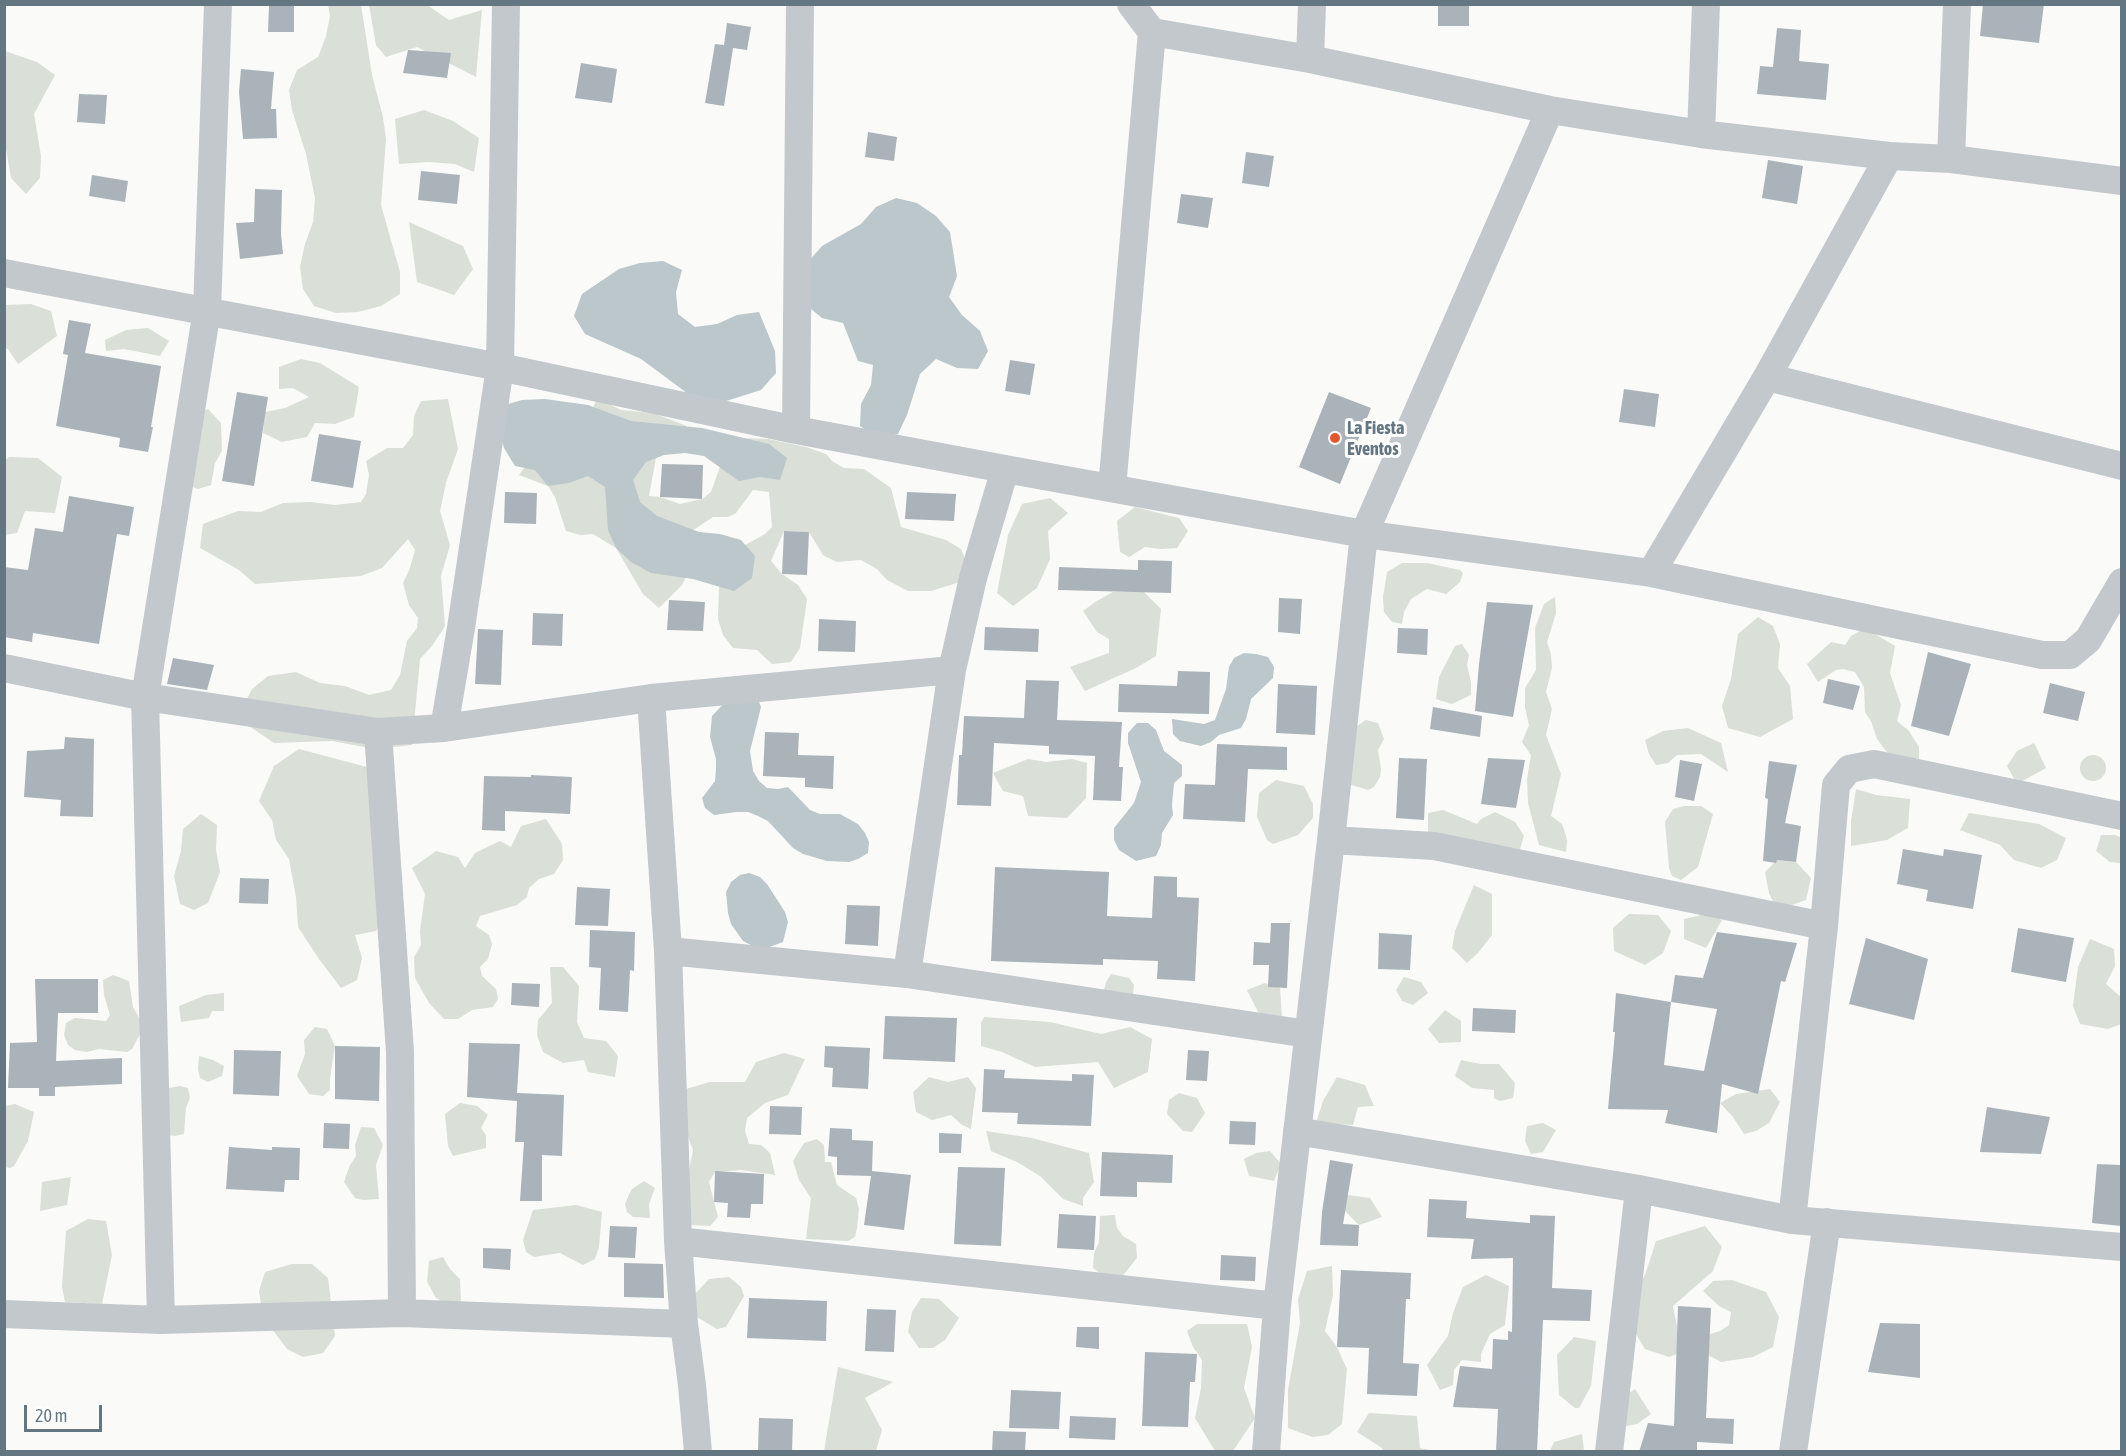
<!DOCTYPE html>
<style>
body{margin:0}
#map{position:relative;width:2126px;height:1456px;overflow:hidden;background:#fafaf8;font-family:"Asap Condensed",sans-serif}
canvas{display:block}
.frame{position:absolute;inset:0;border:6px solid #657683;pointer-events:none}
.scale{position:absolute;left:24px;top:1405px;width:78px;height:27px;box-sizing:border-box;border:3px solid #657683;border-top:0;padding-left:8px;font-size:18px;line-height:21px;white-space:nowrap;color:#657683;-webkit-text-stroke:4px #fff;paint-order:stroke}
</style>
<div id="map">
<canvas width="2126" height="1456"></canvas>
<div class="frame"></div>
<div class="scale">20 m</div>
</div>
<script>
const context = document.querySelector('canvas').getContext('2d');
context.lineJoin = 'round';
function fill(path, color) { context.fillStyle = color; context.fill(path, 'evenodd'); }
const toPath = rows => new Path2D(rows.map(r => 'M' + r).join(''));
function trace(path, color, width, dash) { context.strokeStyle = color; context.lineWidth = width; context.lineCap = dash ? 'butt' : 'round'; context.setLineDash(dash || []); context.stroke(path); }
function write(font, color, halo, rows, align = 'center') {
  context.font = font + ' "Asap Condensed",sans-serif'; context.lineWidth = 6; context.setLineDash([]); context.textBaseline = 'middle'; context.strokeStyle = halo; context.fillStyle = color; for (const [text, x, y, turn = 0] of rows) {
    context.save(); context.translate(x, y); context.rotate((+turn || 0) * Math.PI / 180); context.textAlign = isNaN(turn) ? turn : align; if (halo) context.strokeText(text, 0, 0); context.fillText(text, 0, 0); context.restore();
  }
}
const green = toPath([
 [328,5,361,5,372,75,383,117,386,139,381,205,400,272,400,294,381,306,358,312,336,313,314,306,303,289,300,267,305,244,313,222,315,198,306,154,292,110,289,90,297,70,318,57,326,36,330,16],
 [369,5,427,5,449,20,482,10,476,77,417,47,386,57,376,45],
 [5,51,37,62,55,75,34,114,41,156,40,178,26,194,11,178,5,143],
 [424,110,453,121,479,138,474,172,455,164,429,162,399,164,395,119],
 [409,222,463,246,473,269,454,295,417,282],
 [31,304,51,311,57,336,18,364,8,349,5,349,5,305],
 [148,328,169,341,160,356,124,349,106,351,105,340,126,330],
 [301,359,320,363,359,387,354,417,335,424,315,423,307,437,282,442,263,433,265,412,285,408,309,397,293,388,279,389,279,367],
 [593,396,621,410,653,413,687,426,656,458,649,496,660,497,680,504,702,499,711,492,724,455,743,438,768,439,806,447,826,454,832,461,844,468,864,469,891,488,901,527,946,540,961,549,973,578,931,591,908,591,887,580,877,569,861,560,837,562,823,555,809,532,784,531,771,561,782,574,798,585,807,599,800,648,791,662,772,664,757,650,733,648,723,635,718,619,719,587,736,550,765,534,772,527,769,492,753,490,736,513,728,517,713,517,693,530,691,540,688,573,682,585,659,608,643,594,616,548,593,534,580,535,566,531,555,497,548,486,519,475,524,468,547,465,586,423,596,401],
 [448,399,458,449,446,483,440,511,450,545,441,576,445,626,432,646,420,659,412,745,375,749,332,741,274,743,249,726,246,701,252,689,268,676,296,672,320,683,345,686,369,695,391,690,400,675,407,641,417,628,418,618,409,605,403,583,410,568,415,550,408,539,382,568,361,576,255,584,239,570,200,548,203,524,238,511,261,512,283,503,311,502,335,505,361,502,366,494,369,475,366,461,387,448,403,448,413,435,414,416,421,401],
 [208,409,221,423,222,451,215,463,211,485,198,489,189,486,196,415],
 [9,457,38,458,62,477,55,513,25,511,17,533,5,535,5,460],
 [1050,498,1068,513,1048,531,1050,559,1037,588,1013,606,997,593,1008,535,1022,504],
 [1135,507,1179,518,1188,531,1177,548,1161,549,1145,547,1129,557,1120,552,1117,521],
 [1402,563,1427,563,1460,570,1463,573,1460,582,1446,594,1427,589,1411,599,1404,612,1402,624,1392,622,1384,612,1383,597,1387,572],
 [1113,592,1144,592,1161,609,1156,656,1136,668,1085,691,1070,667,1109,653,1109,639,1097,632,1083,611,1095,602],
 [1555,597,1556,613,1547,642,1551,654,1552,668,1546,692,1552,709,1546,735,1561,774,1551,816,1562,824,1564,829,1567,840,1566,852,1539,845,1528,803,1527,779,1531,755,1522,742,1529,725,1525,708,1525,688,1536,670,1535,628,1544,604],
 [1758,617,1773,626,1780,644,1778,668,1790,686,1793,719,1760,737,1728,728,1722,706,1731,679,1738,634],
 [1865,628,1895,646,1890,673,1901,705,1897,721,1909,731,1919,747,1919,759,1897,762,1886,751,1877,739,1871,721,1865,712,1864,687,1855,672,1843,669,1836,670,1818,682,1807,664,1831,642,1845,645,1851,636],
 [1462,644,1469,655,1467,665,1471,682,1471,695,1452,704,1436,699,1439,677,1455,646],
 [1366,720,1378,723,1384,739,1378,750,1381,769,1380,777,1374,787,1368,790,1348,784,1350,731],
 [1688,728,1721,743,1728,772,1701,754,1677,755,1668,763,1656,765,1649,754,1645,740,1663,731],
 [2034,743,2046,768,2017,784,2007,766,2017,751],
 [299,749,367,767,390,907,376,931,355,935,362,958,357,980,341,988,319,959,298,927,296,897,289,859,276,840,272,820,259,801,274,766],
 '2080 768a13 13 0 1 1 26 0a13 13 0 1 1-26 0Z',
 [1028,759,1046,762,1072,759,1087,763,1086,798,1067,818,1028,816,1023,796,1003,791,993,773],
 [1276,780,1304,786,1313,804,1313,818,1298,835,1273,844,1267,840,1257,817,1259,793],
 [1856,789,1876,795,1910,799,1908,828,1887,840,1851,846,1851,821],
 [1684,806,1701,806,1713,814,1698,867,1681,880,1672,876,1669,868,1665,822,1673,809],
 [1443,810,1477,824,1481,819,1495,812,1515,822,1524,836,1519,852,1434,846,1428,831,1428,813],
 [1969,813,2039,824,2066,838,2057,860,2041,868,2014,860,2000,845,1960,830],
 [201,814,217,825,216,850,220,872,208,903,194,910,180,904,174,876,181,851,183,829],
 [546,819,562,844,563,860,554,874,539,879,529,888,527,897,517,905,480,916,476,926,489,935,492,944,488,959,480,967,482,976,496,989,498,999,493,1007,472,1010,458,1019,444,1019,429,1003,415,978,414,957,421,945,420,931,425,894,412,868,436,851,458,857,465,868,475,853,500,841,511,847,521,826],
 [2101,835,2116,835,2121,838,2121,863,2110,862,2096,851],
 [1777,860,1796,862,1811,878,1806,900,1777,910,1769,893,1765,872],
 [1474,885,1492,894,1492,935,1478,953,1467,963,1452,948,1455,931],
 [1629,914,1658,915,1671,931,1663,953,1645,965,1614,951,1613,928],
 [1706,914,1722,920,1706,948,1684,939,1684,919],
 [2090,939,2114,949,2115,966,2106,984,2121,997,2121,1024,2108,1029,2080,1024,2073,1006,2078,967],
 [550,967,563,967,579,986,577,1022,584,1038,606,1041,618,1056,615,1077,588,1072,584,1060,563,1063,543,1052,537,1035,538,1020,552,1003],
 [1111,974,1129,978,1134,985,1133,995,1103,994,1106,982],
 [113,975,129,981,133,1007,141,1021,140,1034,132,1049,127,1052,99,1049,87,1052,75,1050,68,1045,64,1035,66,1023,75,1018,106,1021,110,1015,104,995,103,980],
 [1404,977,1421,982,1428,993,1413,1005,1402,1001,1396,990],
 [1265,983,1280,988,1282,1018,1261,1018,1247,990],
 [224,993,224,1011,212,1011,209,1018,181,1022,179,1006,206,995],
 [1445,1010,1461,1021,1461,1042,1439,1043,1428,1029],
 [984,1017,1050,1022,1101,1034,1130,1027,1152,1039,1148,1072,1114,1088,1098,1062,1035,1067,1002,1052,981,1046,981,1023],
 [315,1027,327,1029,335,1046,330,1078,330,1090,323,1096,309,1094,297,1076,305,1054,304,1040],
 [784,1053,805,1059,788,1095,765,1103,747,1118,745,1131,749,1144,761,1145,770,1153,775,1175,741,1170,715,1172,709,1182,718,1217,710,1226,690,1225,687,1181,693,1150,680,1116,686,1089,710,1082,745,1082,756,1062],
 [199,1056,213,1060,224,1066,222,1076,208,1082,200,1078,198,1069],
 [1461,1060,1481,1064,1499,1064,1515,1083,1513,1098,1500,1101,1494,1098,1494,1090,1472,1088,1455,1076],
 [929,1077,948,1082,968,1077,976,1088,971,1129,962,1125,951,1115,932,1120,916,1112,913,1092],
 [1337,1077,1365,1085,1374,1106,1358,1107,1353,1125,1316,1123,1323,1101],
 [180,1086,188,1088,190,1098,186,1108,184,1134,175,1136,169,1135,169,1088],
 [1770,1089,1780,1102,1769,1123,1756,1131,1744,1134,1733,1117,1720,1103,1736,1094],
 [1179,1093,1197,1098,1205,1113,1192,1132,1183,1131,1167,1114,1169,1100],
 [460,1103,477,1106,488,1115,481,1128,486,1135,486,1148,453,1156,448,1146,445,1114],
 [15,1104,34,1112,28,1141,14,1166,10,1168,5,1167,5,1106],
 [1543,1123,1556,1130,1543,1152,1531,1154,1525,1141,1527,1126],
 [361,1127,374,1128,383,1145,376,1165,379,1199,363,1200,355,1198,344,1182,350,1165,356,1156,355,1145],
 [986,1131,1032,1138,1089,1153,1094,1182,1083,1198,1083,1206,1063,1199,1040,1176,1017,1162,991,1151],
 [817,1139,824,1145,825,1162,831,1162,837,1185,856,1198,859,1209,857,1228,855,1237,848,1241,806,1239,811,1198,799,1180,793,1161,804,1143],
 [1270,1151,1281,1164,1274,1181,1249,1176,1244,1159,1256,1153],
 [71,1177,67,1205,40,1211,42,1182],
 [644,1181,655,1188,649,1204,650,1218,633,1217,627,1212,625,1204,631,1190],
 [1348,1195,1370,1198,1382,1217,1359,1225,1341,1207],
 [576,1205,602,1212,599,1247,595,1259,583,1265,560,1253,534,1257,526,1252,523,1240,533,1210],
 [1115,1215,1117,1228,1123,1236,1136,1244,1137,1258,1119,1280,1105,1277,1093,1268,1094,1253,1099,1242,1100,1216],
 [88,1219,106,1221,112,1255,102,1304,65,1302,62,1287,66,1231],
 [1705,1226,1722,1247,1713,1271,1673,1306,1679,1336,1700,1337,1720,1331,1729,1325,1731,1312,1719,1306,1703,1291,1713,1281,1732,1280,1766,1292,1779,1317,1773,1347,1753,1357,1721,1362,1708,1355,1677,1354,1669,1357,1645,1349,1626,1317,1646,1272,1656,1241],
 [443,1257,450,1269,460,1279,461,1303,445,1303,436,1298,427,1282,429,1261],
 [292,1264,312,1264,328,1278,335,1336,323,1353,303,1357,287,1349,263,1317,259,1291,265,1272],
 [1332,1266,1333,1295,1325,1331,1337,1347,1347,1369,1342,1424,1328,1435,1312,1437,1288,1428,1288,1390,1300,1323,1298,1299,1307,1271],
 [1486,1275,1509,1286,1505,1325,1490,1334,1481,1354,1481,1362,1462,1360,1454,1370,1453,1385,1440,1390,1427,1365,1448,1336,1453,1313,1463,1287],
 [729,1277,741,1287,744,1296,726,1327,717,1329,695,1316,695,1294,709,1279],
 [921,1298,939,1299,959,1318,945,1340,933,1348,919,1348,908,1332,912,1312],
 [1197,1324,1247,1324,1252,1347,1244,1388,1255,1418,1233,1451,1215,1451,1195,1418,1201,1388,1202,1360,1193,1347,1187,1331],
 [1574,1337,1596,1341,1591,1386,1579,1408,1575,1408,1559,1395,1557,1355],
 [838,1367,893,1382,865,1398,882,1430,876,1451,824,1451],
 [1635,1389,1651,1414,1637,1424,1622,1427,1620,1399],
 [1369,1413,1417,1416,1420,1448,1435,1451,1383,1451,1382,1448,1357,1432],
 [1582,1434,1584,1451,1550,1451,1554,1442]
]);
const water = toPath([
 [896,198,917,203,936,216,950,232,957,276,949,297,962,315,980,331,988,351,978,369,957,368,936,359,920,374,907,415,898,434,877,437,860,426,861,404,871,385,873,365,858,361,843,323,822,318,805,304,807,263,822,246,861,224,876,207],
 [663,261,682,270,676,292,678,314,695,327,717,324,737,315,759,312,775,351,776,373,761,390,723,402,691,396,641,359,585,334,574,316,582,294,619,269,640,263],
 [545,399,588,405,631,421,702,428,769,444,787,458,780,480,760,477,739,481,704,456,685,453,664,455,646,462,633,480,640,502,657,516,699,532,720,534,741,540,755,556,752,578,734,591,693,579,651,573,631,562,616,548,608,530,605,487,588,476,569,483,548,486,535,470,515,466,504,448,499,428,501,406,522,400],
 [1244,653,1256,654,1268,657,1274,667,1273,678,1251,699,1246,719,1241,728,1219,735,1211,742,1201,746,1180,741,1173,734,1172,719,1204,724,1215,720,1226,689,1229,667,1234,658],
 [757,697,761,707,750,751,753,771,759,781,767,788,778,789,788,787,810,810,820,814,840,814,858,824,865,833,869,842,868,853,858,859,849,862,827,861,803,854,793,848,768,821,758,816,748,812,736,812,714,815,705,808,702,798,715,781,716,769,716,759,710,737,712,716,727,700],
 [1137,723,1148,723,1156,730,1164,751,1182,765,1182,776,1174,783,1172,805,1173,815,1162,833,1161,845,1156,856,1136,861,1119,850,1114,840,1114,828,1134,803,1141,782,1128,743,1128,733],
 [749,873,760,877,767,884,785,912,788,922,783,942,764,949,753,946,743,941,731,924,728,913,726,892,731,882,740,875]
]);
const building = toPath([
 [1438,4,1469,4,1469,26,1438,26],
 [1983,4,2044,4,2039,43,1980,36],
 [269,6,294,6,294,32,268,32],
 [727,23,751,27,747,50,733,48,724,106,705,103,715,44,724,45],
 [1777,28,1801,30,1799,61,1829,64,1826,100,1757,94,1760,66,1773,67],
 [408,50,451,53,447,78,403,73],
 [581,63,617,69,612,103,575,98],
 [241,69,274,72,271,109,276,109,277,138,243,139,239,92],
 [79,94,107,95,105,124,77,122],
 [868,132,897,137,894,161,865,157],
 [1246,152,1274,156,1269,187,1242,183],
 [1768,160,1803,166,1797,204,1762,198],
 [421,171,460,175,457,204,418,200],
 [92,175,128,181,125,202,89,196],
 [255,189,282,190,281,234,283,254,240,259,236,223,254,222],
 [1181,194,1213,198,1208,228,1177,223],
 [69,320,91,324,85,353,161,366,151,427,153,427,148,452,119,447,120,438,56,426,68,355,63,354],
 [1010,360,1035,364,1030,395,1005,391],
 [1624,389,1659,394,1655,427,1619,422],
 [237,392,268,397,254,486,222,481],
 [1329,392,1371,408,1340,484,1299,467],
 [319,434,361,441,353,488,311,481],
 [662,464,703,465,702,499,660,497],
 [505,492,537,493,536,524,504,523],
 [907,492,956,494,954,521,905,519],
 [69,496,134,507,129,536,117,534,99,644,33,633,32,642,4,637,4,567,28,570,35,528,63,532],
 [784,531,809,532,807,575,782,574],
 [1138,560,1172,561,1171,593,1058,590,1059,567,1138,570],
 [1279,598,1302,599,1300,634,1278,632],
 [669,600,705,602,703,631,667,630],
 [1487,602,1533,605,1513,717,1475,711,1479,664],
 [533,613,563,614,562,646,532,645],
 [819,619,856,621,855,652,818,651],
 [985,627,1039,629,1038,652,984,650],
 [1398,628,1428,629,1427,655,1397,653],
 [478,629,503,630,501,685,475,684],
 [1928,652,1971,664,1949,736,1911,726],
 [173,658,214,665,207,690,167,684],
 [1178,671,1210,672,1209,714,1118,712,1119,684,1177,686],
 [1828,679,1860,686,1853,710,1823,703],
 [1026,680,1059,681,1057,720,1122,722,1119,767,1123,767,1121,801,1093,800,1095,756,1049,754,1049,746,994,743,991,806,957,805,959,755,962,755,964,716,1024,718],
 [2050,683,2085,692,2078,721,2043,713],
 [1278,684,1317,686,1315,735,1276,733],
 [1433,707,1482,716,1480,737,1430,729],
 [765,732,799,733,798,755,834,756,833,789,805,787,805,778,763,776],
 [65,737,94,739,93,817,60,816,61,800,24,797,27,751,64,749],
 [1217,744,1287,747,1287,770,1248,769,1245,822,1183,819,1185,784,1215,785],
 [1399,758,1427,759,1424,820,1396,818],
 [1488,758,1525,760,1516,808,1481,804],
 [1680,760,1702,764,1694,801,1675,797],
 [1769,761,1797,765,1785,823,1801,826,1796,862,1777,860,1776,863,1763,861,1768,799,1765,798],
 [531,775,572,777,570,814,505,811,505,831,482,830,484,776,531,777],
 [1903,849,1943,856,1944,849,1982,855,1973,909,1926,901,1928,890,1897,884],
 [995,867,1109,872,1107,916,1152,918,1154,876,1177,877,1177,897,1199,898,1195,981,1157,979,1158,961,1103,959,1103,965,991,961],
 [240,878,269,879,268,904,239,903],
 [577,887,610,889,608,926,575,925],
 [847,905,880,906,878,946,845,944],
 [1271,923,1290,923,1287,988,1268,987,1269,965,1253,965,1254,942,1270,943],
 [2018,928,2074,938,2066,982,2011,972],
 [590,930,635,932,634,971,630,970,628,1012,599,1010,601,968,589,967],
 [1717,932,1797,943,1785,982,1781,981,1758,1094,1722,1084,1717,1133,1665,1123,1668,1110,1608,1109,1615,1032,1613,1032,1616,993,1671,1002,1675,975,1703,978],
 [1671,1002,1717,1009,1704,1071,1664,1065],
 [1379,933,1412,935,1410,970,1378,969],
 [1866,938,1928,959,1914,1020,1849,1004],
 [35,979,98,979,98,1013,58,1013,56,1061,122,1058,122,1084,55,1087,55,1096,39,1096,39,1088,8,1088,10,1043,37,1042],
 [512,983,540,984,539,1007,511,1005],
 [1473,1008,1516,1010,1515,1033,1472,1031],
 [885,1016,957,1018,955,1062,883,1059],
 [469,1043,520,1044,517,1093,564,1095,562,1156,542,1155,542,1201,520,1201,524,1142,515,1142,517,1101,467,1097],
 [335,1046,380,1047,379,1101,335,1099],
 [825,1046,870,1048,868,1089,832,1087,833,1068,824,1067],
 [234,1050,281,1051,279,1096,233,1094],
 [1188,1050,1209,1051,1207,1081,1186,1080],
 [984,1069,1005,1070,1004,1078,1072,1081,1072,1074,1094,1075,1091,1126,1017,1124,1018,1113,982,1112],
 [770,1106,802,1107,801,1135,769,1134],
 [1987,1107,2050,1117,2041,1154,1980,1152],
 [1230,1121,1256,1122,1255,1145,1229,1144],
 [324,1123,350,1124,349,1149,323,1148],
 [830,1128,852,1129,852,1140,873,1141,872,1171,911,1175,904,1230,864,1225,871,1176,837,1175,837,1157,828,1156],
 [939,1133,962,1134,961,1153,939,1153],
 [229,1147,272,1150,272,1147,300,1148,299,1180,285,1180,284,1192,226,1189],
 [1102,1152,1173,1155,1172,1183,1137,1182,1137,1197,1100,1196],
 [1330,1160,1353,1164,1343,1224,1359,1225,1358,1246,1320,1245,1322,1212],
 [2097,1164,2121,1165,2121,1226,2092,1223],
 [958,1167,1005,1168,1001,1246,954,1244],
 [715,1171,764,1174,763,1204,751,1204,750,1218,727,1217,728,1203,714,1202],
 [1429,1199,1467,1201,1466,1218,1530,1223,1530,1215,1555,1216,1552,1288,1592,1290,1590,1321,1543,1320,1537,1452,1496,1452,1498,1409,1453,1407,1460,1366,1492,1369,1493,1339,1508,1340,1508,1331,1512,1332,1513,1258,1471,1259,1474,1239,1427,1237],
 [1059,1214,1096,1216,1094,1250,1057,1248],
 [610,1226,637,1227,635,1258,608,1257],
 [483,1248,511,1249,510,1270,483,1268],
 [1221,1255,1256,1257,1255,1281,1220,1280],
 [624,1263,663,1264,664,1298,624,1297],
 [1341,1270,1411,1273,1410,1299,1406,1299,1403,1363,1419,1364,1417,1396,1367,1394,1369,1348,1337,1347],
 [749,1298,827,1301,826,1341,747,1338],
 [1678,1306,1711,1308,1706,1418,1734,1419,1733,1444,1697,1442,1697,1452,1639,1452,1648,1423,1674,1426],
 [867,1309,896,1310,894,1352,865,1351],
 [1880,1323,1920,1324,1920,1378,1868,1372],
 [1077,1327,1099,1327,1099,1349,1076,1347],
 [1145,1352,1197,1354,1195,1382,1190,1382,1188,1427,1142,1426],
 [1011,1390,1061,1392,1059,1429,1009,1428],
 [1070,1416,1116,1418,1115,1440,1069,1438],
 [759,1418,793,1419,792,1452,758,1452],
 [993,1431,1026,1432,1025,1452,992,1452]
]);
const minor = toPath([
 [1131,4,1152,32,1310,59,1550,110,1701,134,1889,156,1951,159,2122,181],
 [1310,59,1312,4],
 [1701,134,1706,4],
 [1951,159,1957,4],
 [4,273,500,367,796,430,1005,469,1364,534,1651,573,2042,655,2070,655,2088,640,2122,582],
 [1767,377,2122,466],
 [796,430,800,4],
 [1112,488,1152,32],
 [1651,573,1767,377,1889,156],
 [4,668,145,697,378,732,444,728,651,698,952,670],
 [651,698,668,951,678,1241,684,1324,692,1385,698,1452],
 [444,728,461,628,500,367,506,4],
 [378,732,400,1052,402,1313],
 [1331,840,1434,846,1824,926],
 [668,951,907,974,1308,1034],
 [907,974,952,670,973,578,1005,469],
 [1297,1131,1639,1189,1792,1220,2122,1247],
 [1792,1220,1824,926,1836,785,1849,769,1874,764,2122,816],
 [678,1241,1277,1306],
 [4,1314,161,1320,402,1313,684,1324],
 [161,1320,145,697,207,310,218,4],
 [1266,1452,1277,1306,1331,840,1364,534,1550,110],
 [1609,1452,1639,1189],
 [1793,1452,1827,1222]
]);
const markers = [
 [1335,438,6,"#e4572e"]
];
const poiNames = [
 ["La Fiesta",1347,428],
 ["Eventos",1347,449]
];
fill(green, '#dadfd7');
fill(water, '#bbc7cb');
fill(building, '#aab3b9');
trace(minor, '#c3c8cc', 28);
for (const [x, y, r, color] of markers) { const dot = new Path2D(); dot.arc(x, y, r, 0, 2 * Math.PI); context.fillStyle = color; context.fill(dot); trace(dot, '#fff', 2); }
write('bold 18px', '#657683', '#fff', poiNames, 'left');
</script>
